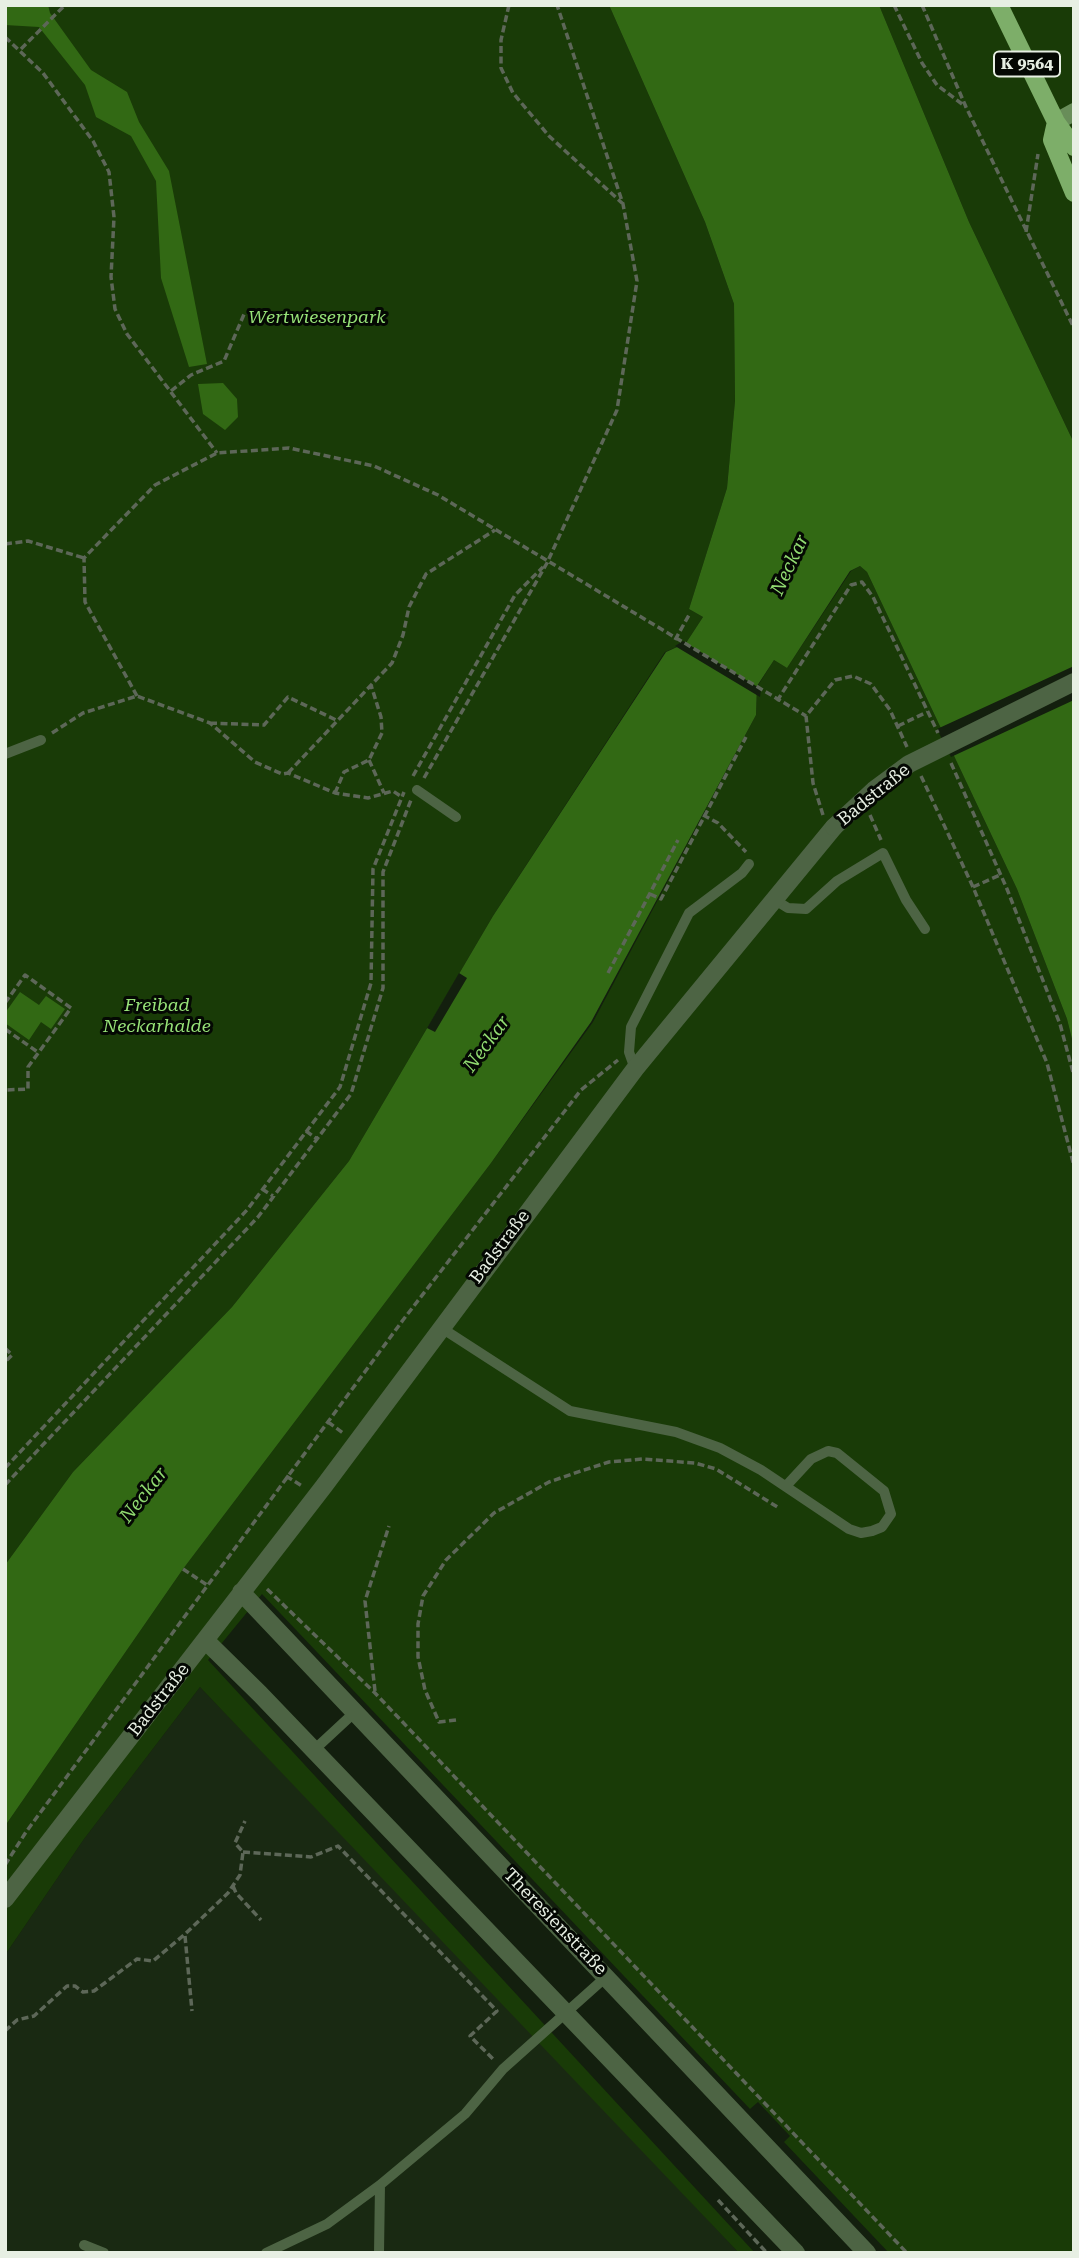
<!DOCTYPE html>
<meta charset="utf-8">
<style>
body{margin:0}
#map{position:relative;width:1079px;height:2258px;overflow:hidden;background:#131f0e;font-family:"Roboto Serif",serif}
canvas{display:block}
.frame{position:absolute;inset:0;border:7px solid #e7efe3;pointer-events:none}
</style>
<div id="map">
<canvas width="1079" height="2258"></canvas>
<div class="frame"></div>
</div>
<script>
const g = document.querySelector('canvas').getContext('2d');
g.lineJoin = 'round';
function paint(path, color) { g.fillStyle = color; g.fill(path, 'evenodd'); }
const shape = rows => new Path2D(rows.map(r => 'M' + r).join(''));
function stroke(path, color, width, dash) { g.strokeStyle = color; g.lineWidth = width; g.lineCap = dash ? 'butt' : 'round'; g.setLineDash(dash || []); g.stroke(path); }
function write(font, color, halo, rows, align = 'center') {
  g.font = font + ' "Roboto Serif",serif'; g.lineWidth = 6; g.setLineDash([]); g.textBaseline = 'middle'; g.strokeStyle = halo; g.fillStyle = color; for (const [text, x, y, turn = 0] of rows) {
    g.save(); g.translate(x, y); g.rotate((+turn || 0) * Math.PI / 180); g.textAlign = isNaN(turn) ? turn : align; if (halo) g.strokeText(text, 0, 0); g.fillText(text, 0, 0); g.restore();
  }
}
paint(shape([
 [200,1687,534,2034,739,2253,5,2253,5,1955,84,1839]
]), '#192912');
paint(shape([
 [5,5,609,5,705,222,734,304,735,401,727,488,689,609,703,617,686,643,665,652,493,916,349,1161,232,1307,73,1472,5,1565],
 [879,5,1074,5,1074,443,969,222],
 [860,566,867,572,1017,889,1067,1019,1074,1047,1074,2253,889,2253,784,2142,790,2136,758,2102,750,2109,262,1594,208,1660,755,2253,739,2253,200,1687,84,1839,5,1955,5,1826,183,1569,491,1163,593,1022,756,715,757,687,774,660,787,668,851,571]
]), '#193b07');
paint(shape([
 [5,5,48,5,50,13,91,70,127,92,139,122,169,171,207,364,189,367,161,278,156,181,131,136,96,117,85,85,39,27,5,25],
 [609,5,879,5,969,222,1074,443,1074,1047,1067,1019,1017,889,867,572,860,566,850,571,787,668,774,660,757,686,756,715,591,1022,491,1163,183,1569,5,1826,5,1565,73,1472,232,1307,349,1161,493,916,666,652,686,643,703,617,689,609,727,488,735,401,734,304,705,222],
 [223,383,237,399,238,417,225,430,203,414,198,384],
 [20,992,39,1005,46,996,65,1009,51,1029,41,1022,29,1040,5,1023,5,1013]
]), '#326914');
paint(shape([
 [683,641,761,689,760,697,675,646],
 [1074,666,1074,700,951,757,937,729],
 [459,973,467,978,435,1032,427,1028]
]), '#131f0e');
stroke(shape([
 [509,5,501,40,501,68,513,93,549,136,622,203],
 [894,5,922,63,937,85,966,107],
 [922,5,966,107,1074,328],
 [5,37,43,73,93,141,109,172,114,217,111,277,115,309,127,334,217,453],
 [21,49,65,5],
 [1026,232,1038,154],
 [171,391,191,375,224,361,245,312],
 [5,544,28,541,84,558],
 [675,640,689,615],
 [137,696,85,602,84,558,155,485,217,453,289,448,374,466,438,495,806,716],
 [777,701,851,585,862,582,873,597,938,733],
 [210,723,264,725,288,697,336,720],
 [898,726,927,712],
 [52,733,83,713,137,696,210,723,255,762,282,774,288,773,335,793,368,798,393,791,402,797],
 [369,760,384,793],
 [951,763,1007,889,1060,1024,1074,1076],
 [288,773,392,663,403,635,409,607,426,574,495,530],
 [413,776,515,595,543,567],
 [921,776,973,887,1047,1063,1074,1166],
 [424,778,547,563,617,410,637,281,623,204,557,5],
 [335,793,344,772,369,760,382,733,381,717,371,685],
 [703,815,718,823,746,852],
 [823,815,813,783,806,716,835,680,853,676,871,684,890,710,907,747],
 [870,815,881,840],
 [973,887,1000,875],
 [650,894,661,899,746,737],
 [608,973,678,840],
 [5,1003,25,975,71,1008,28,1067,28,1089,5,1090],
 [5,1029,39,1053],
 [306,1131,317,1139],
 [262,1189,273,1196],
 [5,1348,12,1355,5,1362],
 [328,1422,343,1433],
 [5,1468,247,1210,340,1087,371,983,373,869,404,792],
 [286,1476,302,1486],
 [5,1485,258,1217,351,1094,383,988,383,872,411,800],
 [183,1569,207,1585],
 [267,1589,375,1693,907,2253],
 [375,1691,365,1601,389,1526],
 [456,1720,439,1722,425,1690,418,1657,418,1624,423,1596,446,1560,494,1513,549,1482,581,1471,609,1462,642,1459,695,1463,716,1469,779,1508],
 [243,1852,311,1857,338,1846,497,2011,470,2036,494,2060],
 [5,1865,26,1832,403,1320,581,1090,618,1060],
 [233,1886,236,1893,261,1920],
 [185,1936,192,2011],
 [5,2031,17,2020,34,2016,67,1986,75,1986,83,1992,94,1991,137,1959,153,1961,184,1935,228,1893,240,1875,243,1852,235,1843,245,1821],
 [718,2200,767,2253]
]), '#5d6758', 3.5, [7, 3.5]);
stroke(shape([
 [5,754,41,740],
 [417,790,456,817],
 [775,900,788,908,806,909,837,881,883,853,906,900,925,929],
 [635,1069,629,1052,631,1027,689,913,742,873,749,864],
 [440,1327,570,1411,676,1432,720,1448,761,1470,849,1529,861,1533,872,1531,882,1527,891,1514,884,1491,837,1453,828,1451,811,1459,786,1486],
 [314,1750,355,1712],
 [84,2245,104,2253],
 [266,2253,327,2224,380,2185,465,2114,503,2069,607,1976],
 [379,2253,380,2185]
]), '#4d6444', 10);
stroke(shape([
 [241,1592,867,2253],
 [205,1640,260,1694,796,2253],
 [5,1899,324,1486,635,1069,834,827]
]), '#4d6444', 18);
stroke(shape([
 [1056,122,1074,112]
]), '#688d59', 18);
stroke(shape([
 [999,5,1056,122,1074,147],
 [1056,122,1052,140,1074,193]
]), '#7dae69', 18);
stroke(shape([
 [834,827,874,790,909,764,1074,682]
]), '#4d6444', 18);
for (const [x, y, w] of [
 [1027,64,66]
]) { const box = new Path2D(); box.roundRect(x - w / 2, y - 12.5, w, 25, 5); g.fillStyle = '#040803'; g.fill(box); stroke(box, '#e7efe3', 2); }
write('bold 16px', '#e7efe3', null, [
 ["K 9564",1027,64]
]);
write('italic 18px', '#97e278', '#040803', [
 ["Wertwiesenpark",317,318],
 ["Freibad",157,1006],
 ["Neckarhalde",157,1027]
]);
write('18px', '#e7efe3', '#040803', [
 ["Badstraße",874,795,-39],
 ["Badstraße",500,1247,-53],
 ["Badstraße",159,1700,-52],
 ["Theresienstraße",555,1922,46]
]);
write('italic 19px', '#91db71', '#040803', [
 ["Neckar",790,565,-65],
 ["Neckar",487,1044,-54],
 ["Neckar",144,1495,-52]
]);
</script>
